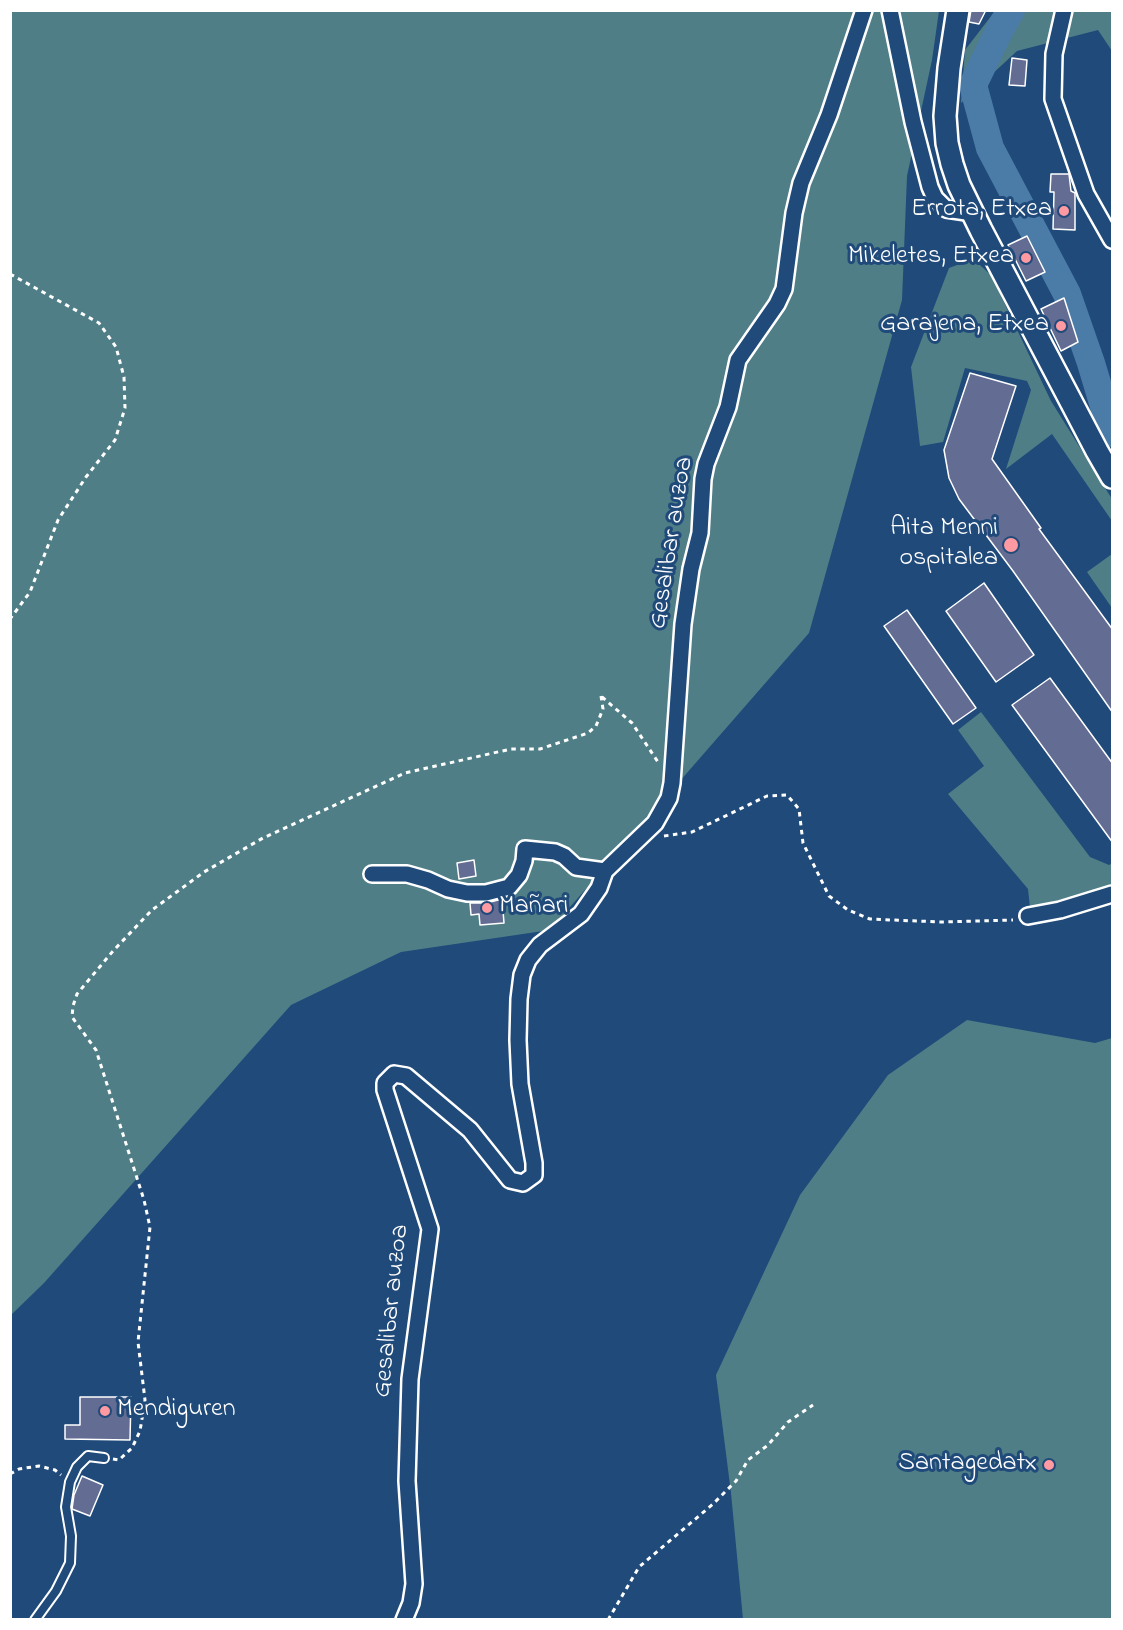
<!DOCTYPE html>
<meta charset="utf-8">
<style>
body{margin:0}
#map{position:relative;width:1123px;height:1630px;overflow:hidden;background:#1f4a7a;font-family:"Indie Flower",sans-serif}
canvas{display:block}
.frame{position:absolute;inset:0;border:12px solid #fff;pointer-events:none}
</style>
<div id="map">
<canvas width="1123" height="1630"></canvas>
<div class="frame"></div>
</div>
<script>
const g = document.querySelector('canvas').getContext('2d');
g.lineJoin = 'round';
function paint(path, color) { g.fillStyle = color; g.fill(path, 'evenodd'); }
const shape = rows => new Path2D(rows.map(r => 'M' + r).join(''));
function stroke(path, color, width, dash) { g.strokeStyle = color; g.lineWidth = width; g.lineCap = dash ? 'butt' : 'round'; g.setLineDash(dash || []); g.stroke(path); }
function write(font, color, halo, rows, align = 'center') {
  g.font = font + ' "Indie Flower",sans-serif'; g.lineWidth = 6; g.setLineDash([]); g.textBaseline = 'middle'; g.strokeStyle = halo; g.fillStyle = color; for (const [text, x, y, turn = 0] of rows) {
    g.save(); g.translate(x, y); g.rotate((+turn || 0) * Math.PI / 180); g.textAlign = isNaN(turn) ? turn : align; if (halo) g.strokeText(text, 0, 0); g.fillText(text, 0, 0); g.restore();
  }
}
paint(shape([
 [11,11,939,11,932,60,907,176,902,300,809,633,550,930,401,952,291,1005,44,1283,11,1315],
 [995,11,1112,11,1112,51,1098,30,1017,51,961,103,965,50],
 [973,259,991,275,1051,401,1112,499,1112,521,1052,434,1006,469,1031,390,1027,381,965,368,943,442,920,446,911,367,949,268],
 [1112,554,1112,608,1087,572],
 [981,712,1090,857,1109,865,1112,863,1112,886,1030,908,1028,889,948,794,984,766,958,730],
 [967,1020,1095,1043,1112,1038,1112,1619,743,1619,731,1493,716,1375,800,1195,888,1075]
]), '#4f7e87');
stroke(shape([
 [1011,10,999,31,973,85,990,148,1067,294,1091,363,1112,433]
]), '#4b7ca8', 28);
const building = shape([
 [971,10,986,10,979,24,969,22,971,10],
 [1012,58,1027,60,1025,86,1009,85,1012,58],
 [1051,174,1069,174,1071,191,1075,193,1075,230,1053,229,1054,192,1050,192,1051,174],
 [1027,236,1045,272,1026,281,1008,245,1027,236],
 [1064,298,1078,342,1061,351,1041,309,1064,298],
 [970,373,1016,386,992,459,1041,528,1039,529,1113,630,1113,713,1013,571,959,499,949,478,944,450,970,373],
 [984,583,1034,655,996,682,946,611,984,583],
 [907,610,976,708,953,724,884,626,907,610],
 [1050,678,1113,764,1113,843,1012,705,1050,678],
 [474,860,476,876,459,879,457,863,474,860],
 [502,899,504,923,480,925,479,914,471,915,470,903,486,903,502,899],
 [80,1397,131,1397,130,1440,65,1439,65,1425,80,1425,80,1397],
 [82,1476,103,1485,90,1516,72,1509,74,1495,82,1476]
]);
paint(building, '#636c92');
stroke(building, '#fff', 1.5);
const lane = shape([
 [35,1620,56,1591,70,1563,71,1536,66,1507,70,1482,77,1467,88,1456,104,1458]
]);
const street = shape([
 [890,10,913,122,930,187,935,198,946,209,973,213],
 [1064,10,1054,54,1053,99,1086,194,1112,240],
 [372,874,407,874,428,880,448,889,467,893,486,893,509,887,519,875,524,861,525,849,555,852,564,856,576,867,605,871],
 [1028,916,1060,910,1112,894],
 [404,1620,411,1603,414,1584,407,1481,410,1379,430,1229,385,1090,385,1083,394,1074,406,1076,470,1130,510,1180,523,1183,534,1175,534,1163,520,1084,518,1040,519,999,522,975,528,960,540,945,581,914,599,888,605,871,655,823,669,798,672,783,683,624,691,569,700,533,703,479,706,464,728,407,738,360,777,304,784,289,794,213,801,183,829,115,864,10]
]);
const secondary = shape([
 [958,10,949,68,945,116,947,143,952,164,959,185,981,230,1097,451,1112,477]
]);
stroke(lane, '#fff', 12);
stroke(street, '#fff', 20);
stroke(secondary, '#fff', 26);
stroke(shape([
 [10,274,99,323,116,347,124,377,125,408,115,440,86,477,58,520,30,592,10,619],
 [602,697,632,723,658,762],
 [664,836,692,832,767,796,787,795,799,809,803,843,829,896,848,910,870,919,892,920,942,922,1013,920],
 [113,1459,119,1460,132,1448,140,1431,145,1400,138,1342,150,1227,144,1200,96,1050,72,1017,73,1006,77,994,113,951,152,910,204,872,263,838,405,773,511,749,540,749,588,733,596,726,603,709,601,696],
 [10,1474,19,1469,39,1466,55,1470,61,1475],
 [608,1620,639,1567,713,1504,736,1481,748,1460,768,1445,788,1422,813,1405]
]), '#fff', 3, [4.5, 4.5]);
stroke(lane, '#1f4a7a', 8);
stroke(street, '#1f4a7a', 15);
stroke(secondary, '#1f4a7a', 21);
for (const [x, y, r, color] of [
 [1064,211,6,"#ff9aa2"],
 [1026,258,6,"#ff9aa2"],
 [1061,326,6,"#ff9aa2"],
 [1011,545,8,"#ff9aa2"],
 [487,908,6,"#ff9aa2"],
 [105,1411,6,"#ff9aa2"],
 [1049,1465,6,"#ff9aa2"]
]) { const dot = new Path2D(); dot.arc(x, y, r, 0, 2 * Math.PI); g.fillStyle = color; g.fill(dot); stroke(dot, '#1f4a7a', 2); }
write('26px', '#fff', '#1f4a7a', [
 ["Errota, Etxea",1052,211],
 ["Mikeletes, Etxea",1014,258],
 ["Garajena, Etxea",1049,326],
 ["Aita Menni",998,530],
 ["ospitalea",998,560],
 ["Mañari",499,908,"left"],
 ["Mendiguren",117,1411,"left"],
 ["Santagedatx",1037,1465]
], 'right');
write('26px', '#fff', '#1f4a7a', [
 ["Gesalibar auzoa",673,543,-81],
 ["Gesalibar auzoa",393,1311,-84]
]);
</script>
